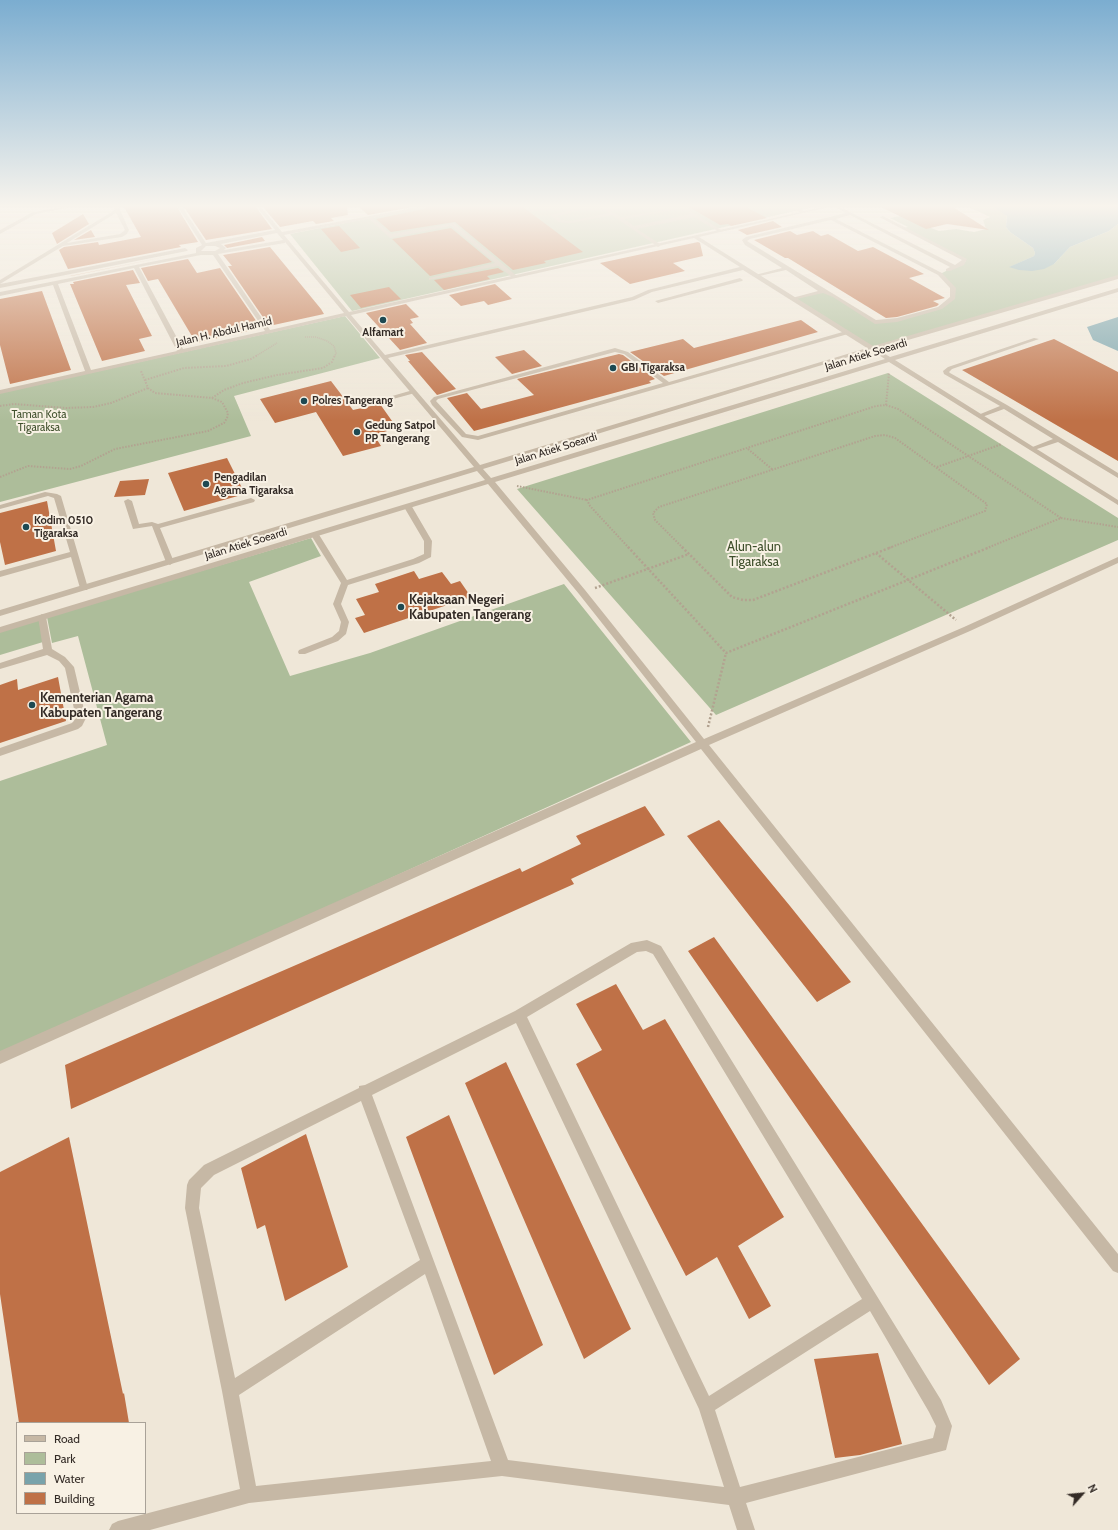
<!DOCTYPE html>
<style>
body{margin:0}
#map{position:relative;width:1118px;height:1530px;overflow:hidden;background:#efe7d8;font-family:Cabin,sans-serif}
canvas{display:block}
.legend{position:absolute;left:16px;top:1422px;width:130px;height:92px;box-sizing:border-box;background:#f8f1e4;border:1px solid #a9a298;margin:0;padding:5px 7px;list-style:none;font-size:12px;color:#332b26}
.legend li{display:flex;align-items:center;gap:8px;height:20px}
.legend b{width:20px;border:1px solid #a9a298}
.north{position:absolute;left:1062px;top:1474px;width:40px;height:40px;-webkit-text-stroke:3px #f8f1e4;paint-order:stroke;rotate:63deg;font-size:11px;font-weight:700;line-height:16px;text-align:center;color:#332b26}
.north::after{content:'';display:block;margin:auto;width:14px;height:18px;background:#332b26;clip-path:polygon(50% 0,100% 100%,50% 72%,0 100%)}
</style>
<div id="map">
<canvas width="1118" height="1530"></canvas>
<ul class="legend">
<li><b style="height:5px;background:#c6b8a5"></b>Road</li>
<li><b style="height:11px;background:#adbd9a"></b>Park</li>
<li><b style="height:11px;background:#79a3ab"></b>Water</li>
<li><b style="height:11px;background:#bf7147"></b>Building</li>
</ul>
<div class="north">N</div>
</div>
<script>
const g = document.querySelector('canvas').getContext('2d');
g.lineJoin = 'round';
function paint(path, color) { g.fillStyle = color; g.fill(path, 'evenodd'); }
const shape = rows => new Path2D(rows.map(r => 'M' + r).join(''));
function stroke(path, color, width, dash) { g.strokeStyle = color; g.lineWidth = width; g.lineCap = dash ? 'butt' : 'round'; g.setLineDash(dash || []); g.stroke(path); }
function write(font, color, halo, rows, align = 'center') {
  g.font = font + ' Cabin,sans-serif'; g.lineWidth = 4; g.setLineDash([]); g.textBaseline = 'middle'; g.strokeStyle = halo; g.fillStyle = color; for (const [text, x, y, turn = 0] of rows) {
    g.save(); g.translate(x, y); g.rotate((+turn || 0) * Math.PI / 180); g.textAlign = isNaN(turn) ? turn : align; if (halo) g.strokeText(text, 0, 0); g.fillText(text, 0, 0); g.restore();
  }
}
paint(shape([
 [425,207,813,207,352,311,290,234],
 [969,207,994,207,1003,212,1007,216,1006,227,1010,232,1033,248,1035,253,1034,256,1010,267,1054,264,1070,247,1109,231,1118,224,1118,277,873,348,794,299,823,291,835,296,875,322,897,320,940,308,952,298,953,288,940,274,966,261,903,228,908,227,890,218,900,216,939,231,956,229,974,232,986,229,983,220,990,217],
 [345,316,380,358,234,396,251,436,0,502,0,393],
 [888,373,1118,518,1118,540,716,715,517,489],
 [311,538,321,556,249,582,290,676,370,653,564,584,691,742,0,1055,0,781,107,745,78,636,52,643,47,617],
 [39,619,43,642,0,655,0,631]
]), '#adbd9a');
paint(shape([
 [994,207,1118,207,1118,224,1109,231,1070,247,1054,264,1044,269,1032,271,1019,270,1009,267,1034,256,1035,253,1033,248,1010,232,1006,227,1007,216],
 [1118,317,1118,351,1093,340,1087,327]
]), '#79a3ab');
paint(shape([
 [124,207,177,207,198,242,179,245,181,247,68,269,59,250,64,247,98,242,99,245,141,237],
 [184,207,256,207,272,229,206,240],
 [263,207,347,207,348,215,331,218,334,221,316,224,313,221,280,227],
 [359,207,413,207,368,215],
 [427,207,523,207,583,252,544,261,546,263,513,270,455,222,391,232,376,219,424,209],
 [689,207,746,207,767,218,731,226,728,224,720,225],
 [881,207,953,207,989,230,947,224,926,229],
 [83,214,89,224,57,244,52,233],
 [773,221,782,227,747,235,738,230],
 [339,226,360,248,341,252,321,229],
 [451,228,492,262,430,276,392,239],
 [91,230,95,237,74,240],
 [790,231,797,235,813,231,821,236,828,234,858,251,873,247,924,274,909,278,945,298,933,301,939,304,937,306,897,317,886,318,788,258,785,258,754,240],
 [262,237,265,241,227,248,224,245],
 [698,242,700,243,703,256,673,263,685,271,630,284,600,263],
 [270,247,321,309,324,314,269,326,228,266,232,266,223,255],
 [184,253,71,276,70,276],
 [188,259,197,273,220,268,261,328,196,343,158,279,148,281,141,268],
 [498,268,504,272,487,276,490,279,444,290,434,280],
 [133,270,140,283,126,285,152,336,139,339,145,351,102,361,70,284,74,284,73,282],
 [495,284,512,299,488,305,484,301,461,306,449,295],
 [389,287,401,299,361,308,350,295],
 [42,291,71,370,10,384,0,345,0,299],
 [406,304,419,317,410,319,413,323,410,324,427,343,400,350,366,313],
 [801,320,818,332,664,376,630,352,683,339,694,348],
 [1054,339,1118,372,1118,461,962,370],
 [524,350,542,366,512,374,495,357],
 [422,352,456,389,437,395,408,361,410,361,405,355],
 [619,354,623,355,655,379,649,381,651,383,474,431,447,398,467,393,481,409,534,395,517,379],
 [331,381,353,410,380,404,397,428,374,435,381,446,343,456,316,412,275,423,260,399],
 [227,458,245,494,184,511,168,473],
 [149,479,145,495,114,497,120,481],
 [47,501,56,551,5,565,0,542,0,513],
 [414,571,419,579,442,572,451,584,460,581,471,597,364,633,355,618,365,615,356,599,379,592,375,584],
 [58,677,66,721,0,743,0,685,17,679,18,690],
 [645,806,665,835,571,879,574,884,71,1109,65,1065,520,868,522,872,581,844,576,836],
 [719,820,790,906,851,982,817,1002,687,836],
 [714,937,1020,1359,989,1385,688,951],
 [616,984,643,1030,665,1019,784,1217,738,1246,771,1306,749,1319,717,1257,686,1276,576,1064,602,1050,576,1004],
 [506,1062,631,1329,584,1359,465,1083],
 [449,1115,543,1345,494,1375,406,1137],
 [306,1134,348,1267,285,1301,265,1225,257,1229,241,1168],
 [69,1137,123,1394,124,1393,129,1423,19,1423,0,1294,0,1172],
 [878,1353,902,1444,860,1455,835,1458,814,1359]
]), '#bf7147');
stroke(shape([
 [305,337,316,337,327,341,334,346,336,353,335,356],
 [256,356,277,343]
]), '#b2a290', 1.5, [1, 1]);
stroke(shape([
 [145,380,184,368,226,366,251,359,258,355],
 [212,398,224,390,243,383,277,375,323,368,332,362,335,355],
 [886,405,889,373],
 [0,406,14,404,66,408,93,407,111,403,148,388],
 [748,449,773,470],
 [937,467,1002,444],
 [0,477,28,466,70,469,81,466,115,449,208,431,224,423,227,418,228,413,222,402,212,398,155,393,148,388,141,371],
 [517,486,587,500],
 [1061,518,1118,527],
 [629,548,590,506,587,500,876,406,886,405,898,409,1061,518,987,548],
 [683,548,655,520,653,513,659,507,875,436,885,435,895,438,987,504,985,511,889,548]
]), '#b2a290', 2, [1.5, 1.5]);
stroke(shape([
 [628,547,726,653,990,547],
 [682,547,732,597,743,600,753,600,892,547],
 [876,553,956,620],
 [595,588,689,554],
 [708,727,726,653]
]), '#b2a290', 2.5, [2, 2]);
paint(shape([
 [546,207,553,207,531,212,529,211,546,207],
 [585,207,591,207,557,216,561,220,571,221,609,213,601,207,608,208,625,207,625,208,611,211,621,217,685,207,683,208,624,219,634,226,691,214,688,212,690,211,723,231,719,232,694,217,637,229,660,244,660,246,658,247,612,215,571,223,558,222,551,215,585,207],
 [791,207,796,207,805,212,801,213,791,207],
 [835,207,840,207,955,265,962,260,879,217,883,216,967,259,964,265,950,271,946,271,946,269,950,267,850,215,836,219,942,273,956,288,955,299,942,309,897,322,875,324,833,297,823,293,792,300,792,298,818,291,786,270,755,277,755,275,782,268,745,245,742,240,746,237,846,213,835,207],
 [831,220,938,275,950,288,950,297,938,307,897,318,876,320,747,241,750,239,831,220],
 [370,216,391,234,454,223,518,277,513,278,498,266,429,280,429,278,495,263,451,226,390,238,368,218,370,216],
 [740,278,743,280,742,281,658,303,655,301,740,278],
 [846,331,848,332,848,334,478,440,462,437,432,405,430,401,434,397,615,348,628,352,669,382,846,331],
 [615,352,624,354,663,383,478,436,466,434,436,401,438,399,615,352],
 [1034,338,1039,339,952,369,949,372,950,373,1007,405,1118,473,1118,478,1058,442,1034,450,1030,450,1030,448,1053,439,1004,409,982,417,978,417,978,415,1000,406,944,374,943,371,948,367,1034,338],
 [413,390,415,391,415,393,371,405,368,403,413,390],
 [45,492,57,494,61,496,88,588,87,590,81,590,80,588,71,557,0,577,0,571,70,552,54,498,48,496,0,509,0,505,45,492],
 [251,498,255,500,254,502,160,528,174,562,170,565,166,562,152,526,133,529,124,501,128,499,132,501,139,524,152,522,158,524,251,498],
 [405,505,411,505,432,541,431,557,419,563,348,585,341,604,349,622,346,634,338,641,305,654,299,654,298,652,299,650,332,637,339,631,341,622,333,604,341,583,311,535,312,533,318,533,347,580,413,559,424,554,424,541,404,507,405,505],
 [42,614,46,617,52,649,65,657,74,667,86,718,82,726,78,729,0,756,0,748,72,723,76,718,65,668,59,661,47,655,0,669,0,663,43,649,38,617,42,614]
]), '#c6b8a5');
paint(shape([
 [63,207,71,207,36,214,0,234,0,230,33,212,63,207],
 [114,207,118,207,120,210,129,230,127,234,122,237,63,246,0,284,0,280,115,210,114,207],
 [116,213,125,230,120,234,67,243,116,213],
 [178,207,182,207,206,243,275,230,257,207,261,207,282,232,419,207,426,207,424,208,284,235,349,312,823,207,829,207,699,237,873,346,1118,275,1118,279,877,349,890,357,1118,288,1118,292,895,360,1118,500,1118,505,889,362,495,482,585,590,704,739,964,627,1118,557,1118,563,970,631,709,745,1118,1254,1118,1273,1113,1271,701,749,0,1064,0,1051,696,742,579,594,488,484,0,633,0,627,485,480,477,471,0,616,0,610,474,467,346,316,0,394,0,390,85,371,53,285,0,296,0,292,196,253,196,248,202,245,178,207],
 [277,233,283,240,224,250,226,248,221,244,277,233],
 [694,238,740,267,648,290,632,297,385,355,351,315,694,238],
 [285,243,285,242,344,313,270,330,218,254,285,243],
 [206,246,215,246,220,248,215,251,201,251,206,246],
 [201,255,213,255,265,331,183,349,139,267,201,255],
 [134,268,177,351,91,370,58,284,134,268],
 [743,270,867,348,480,465,388,358,634,300,652,292,743,270],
 [871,350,885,359,491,478,483,469,871,350],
 [185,248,188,250,187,251,0,288,0,284,185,248],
 [647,940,661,946,941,1400,952,1426,946,1450,746,1503,755,1530,737,1530,729,1505,502,1476,249,1503,150,1530,109,1530,112,1524,118,1521,240,1489,222,1391,185,1208,187,1185,189,1180,204,1165,359,1088,359,1086,365,1085,515,1011,631,943,647,940],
 [646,951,653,954,862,1299,709,1396,527,1017,637,952,646,951],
 [516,1023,699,1409,724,1487,508,1460,372,1095,516,1023],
 [361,1101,420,1260,235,1378,199,1208,201,1188,214,1175,361,1101],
 [425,1274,491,1461,256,1486,239,1395,425,1274],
 [870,1311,929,1412,936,1426,933,1438,740,1487,715,1410,870,1311]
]), '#c6b8a5');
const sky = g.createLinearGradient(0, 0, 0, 421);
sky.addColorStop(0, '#7badd0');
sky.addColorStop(0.49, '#f8f4ed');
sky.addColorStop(1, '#f8f4ed00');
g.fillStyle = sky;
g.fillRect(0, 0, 1118, 421);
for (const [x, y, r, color] of [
 [383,320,4,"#1e4952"],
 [613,368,4,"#1e4952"],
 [304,401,4,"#1e4952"],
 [357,432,4,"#1e4952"],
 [206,484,4,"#1e4952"],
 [26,527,4,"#1e4952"],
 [401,607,4,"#1e4952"],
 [32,705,4,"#1e4952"]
]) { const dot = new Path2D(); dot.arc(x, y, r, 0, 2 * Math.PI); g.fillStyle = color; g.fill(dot); stroke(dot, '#f8f1e4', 1.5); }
write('11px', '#332b26', '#f8f1e4', [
 ["Jalan H. Abdul Hamid",224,332,-13],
 ["Jalan Atiek Soeardi",866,355,-17],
 ["Jalan Atiek Soeardi",556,449,-17],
 ["Jalan Atiek Soeardi",246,544,-17]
]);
write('bold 11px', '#332b26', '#f8f1e4', [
 ["Alfamart",383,333,"center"],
 ["GBI Tigaraksa",621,368],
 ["Polres Tangerang",312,401],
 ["Gedung Satpol",365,426],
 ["PP Tangerang",365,439],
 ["Pengadilan",214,478],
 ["Agama Tigaraksa",214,491],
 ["Kodim 0510",34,521],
 ["Tigaraksa",34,534]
], 'left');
write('11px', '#3e4f2b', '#f8f1e4', [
 ["Taman Kota",39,415],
 ["Tigaraksa",39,428]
]);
write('13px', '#3e4f2b', '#f8f1e4', [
 ["Alun-alun",754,547],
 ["Tigaraksa",754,562]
]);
write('bold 13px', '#332b26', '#f8f1e4', [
 ["Kejaksaan Negeri",409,600],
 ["Kabupaten Tangerang",409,615],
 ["Kementerian Agama",40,698],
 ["Kabupaten Tangerang",40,713]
], 'left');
</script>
